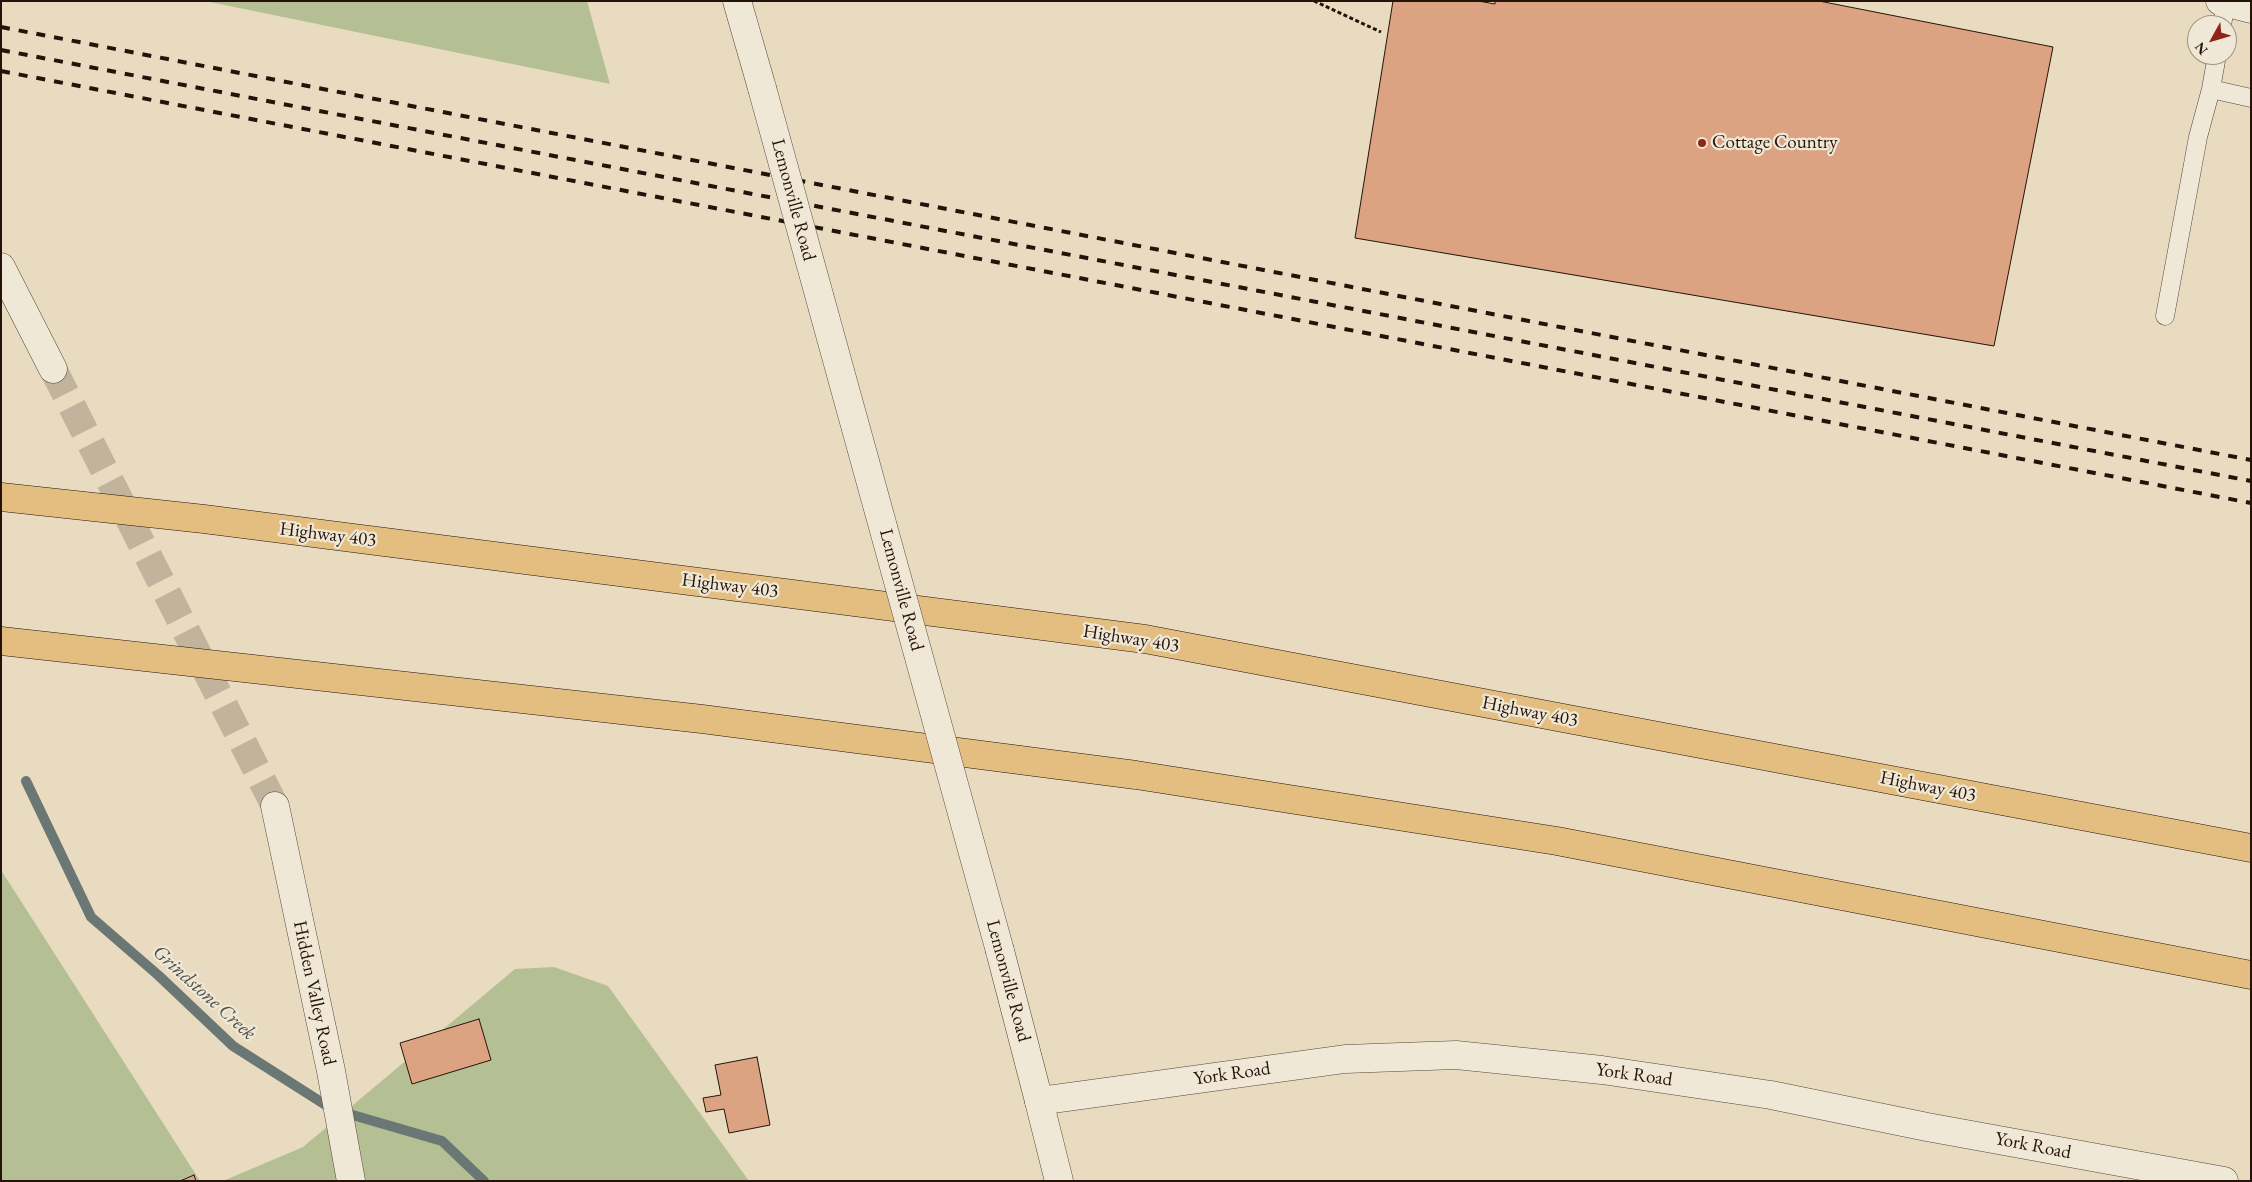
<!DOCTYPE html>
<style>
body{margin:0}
#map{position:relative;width:2252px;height:1182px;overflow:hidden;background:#e8dbc0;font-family:"EB Garamond",serif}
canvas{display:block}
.frame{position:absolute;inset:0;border:2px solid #25130a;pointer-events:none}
.north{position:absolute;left:2187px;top:15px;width:50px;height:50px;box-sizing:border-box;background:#f0e8d6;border:1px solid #9f9384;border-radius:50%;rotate:231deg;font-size:14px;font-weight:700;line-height:20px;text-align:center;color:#25130a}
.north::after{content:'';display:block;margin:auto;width:18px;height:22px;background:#8f2418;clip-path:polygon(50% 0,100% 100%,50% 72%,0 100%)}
</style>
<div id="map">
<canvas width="2252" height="1182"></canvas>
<div class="frame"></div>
<div class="north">N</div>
</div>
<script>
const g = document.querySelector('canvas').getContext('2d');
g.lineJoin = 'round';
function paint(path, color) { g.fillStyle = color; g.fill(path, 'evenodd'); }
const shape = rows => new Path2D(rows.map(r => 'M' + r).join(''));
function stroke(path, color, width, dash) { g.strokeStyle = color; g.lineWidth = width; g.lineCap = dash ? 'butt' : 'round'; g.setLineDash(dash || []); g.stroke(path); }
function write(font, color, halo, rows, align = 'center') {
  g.font = font + ' "EB Garamond",serif'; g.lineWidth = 4.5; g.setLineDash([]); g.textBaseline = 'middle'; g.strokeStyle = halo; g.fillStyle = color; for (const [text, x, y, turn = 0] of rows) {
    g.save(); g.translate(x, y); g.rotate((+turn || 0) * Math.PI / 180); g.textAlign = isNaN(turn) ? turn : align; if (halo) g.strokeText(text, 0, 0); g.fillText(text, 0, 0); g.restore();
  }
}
paint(shape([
 [205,1,587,1,610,84],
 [1,870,200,1181,1,1181],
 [554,967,608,986,749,1181,223,1181,303,1147,515,969]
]), '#b4c093');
stroke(shape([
 [26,781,91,917,158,975,233,1046,332,1109,442,1141,484,1181]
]), '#6b7774', 10);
const building = shape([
 [1393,1,1478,1,1495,4,1495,1,1819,1,2053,47,1994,346,1355,238,1393,1],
 [479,1019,491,1060,412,1084,400,1043,479,1019],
 [757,1057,770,1125,729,1133,724,1109,706,1112,703,1098,721,1095,715,1065,757,1057],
 [194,1175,196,1181,180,1181,194,1175]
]);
paint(building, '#dba382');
stroke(building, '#25130a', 1);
stroke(shape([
 [53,369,275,806]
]), '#c1b39c', 28, [28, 14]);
const service = shape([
 [2222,25,2226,3],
 [2211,89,2251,98],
 [2165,316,2198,137,2211,89,2217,55]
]);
const minor = shape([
 [2220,1,2251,9],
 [1,267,53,369],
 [275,806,331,1071,351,1181],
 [1039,1101,1059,1181]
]);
const tertiary = shape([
 [737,1,762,88],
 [1000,951,1039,1101,1345,1059,1456,1055,1602,1070,1771,1095,1927,1127,2224,1181]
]);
const motorway = shape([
 [1,497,204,519,1145,639,2251,848],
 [1,641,702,719,1136,775,1557,841,2251,975]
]);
stroke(service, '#564538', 19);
stroke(minor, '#564538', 29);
stroke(tertiary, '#564538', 29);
stroke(motorway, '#25130a', 29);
stroke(shape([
 [1314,1,1381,32]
]), '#25130a', 3, [4, 2.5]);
stroke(service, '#f0e8d6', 18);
stroke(minor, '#f0e8d6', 28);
stroke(tertiary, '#f0e8d6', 28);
stroke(motorway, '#e4be80', 28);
stroke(shape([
 [1,27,2251,460],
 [1,50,2251,481],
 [1,71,2251,503]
]), '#25130a', 4, [9, 9]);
const tertiaryBridge = shape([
 [762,88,1000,951]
]);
stroke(tertiaryBridge, '#564538', 29, []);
stroke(tertiaryBridge, '#f0e8d6', 28);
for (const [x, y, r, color] of [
 [1702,143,5,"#8f2418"]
]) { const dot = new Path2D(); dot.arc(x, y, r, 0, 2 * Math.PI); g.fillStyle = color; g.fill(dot); stroke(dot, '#f0e8d6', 2); }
write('19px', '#25130a', '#f0e8d6', [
 ["Cottage Country",1712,143]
], 'left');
write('19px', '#25130a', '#f0e8d6', [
 ["Lemonville Road",793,200,75],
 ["Highway 403",328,535,7],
 ["Highway 403",730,586,7],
 ["Lemonville Road",901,590,75],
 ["Highway 403",1131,639,9],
 ["Highway 403",1530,712,11],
 ["Highway 403",1928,787,11],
 ["Lemonville Road",1008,981,75],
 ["Hidden Valley Road",314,993,78],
 ["York Road",1232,1074,-8],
 ["York Road",1634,1075,8],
 ["York Road",2033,1146,11]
]);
write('italic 20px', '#4e4d48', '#f0e8d6', [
 ["Grindstone Creek",204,993,42]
]);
</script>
